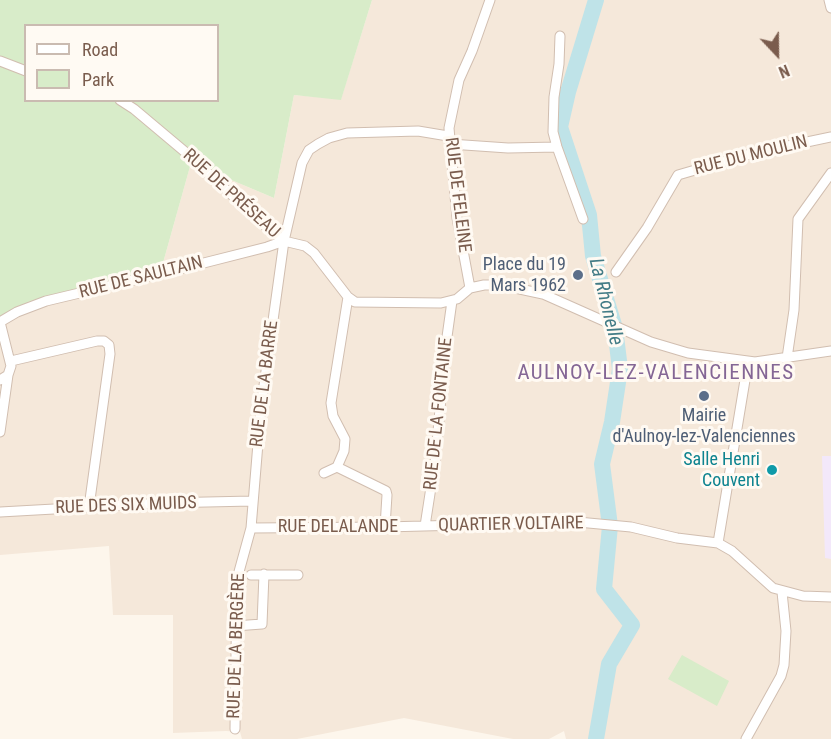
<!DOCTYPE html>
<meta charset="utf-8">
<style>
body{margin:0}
#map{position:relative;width:831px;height:739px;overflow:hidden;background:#fdf6ec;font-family:"Roboto Condensed",sans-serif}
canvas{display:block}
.legend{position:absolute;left:24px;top:24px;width:195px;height:78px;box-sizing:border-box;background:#fffaf3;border:2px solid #cabbb1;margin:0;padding:8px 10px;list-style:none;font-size:18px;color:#7a5c4d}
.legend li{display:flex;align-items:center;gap:12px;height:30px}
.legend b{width:30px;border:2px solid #cabbb1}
.north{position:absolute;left:747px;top:24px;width:60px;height:60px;-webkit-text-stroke:4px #fffaf3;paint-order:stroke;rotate:158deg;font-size:16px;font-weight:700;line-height:24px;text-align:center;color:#7a5c4d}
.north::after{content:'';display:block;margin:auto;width:21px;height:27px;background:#7a5c4d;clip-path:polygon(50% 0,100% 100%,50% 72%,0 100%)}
</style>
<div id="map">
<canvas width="831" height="739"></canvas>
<ul class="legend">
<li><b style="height:8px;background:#fff"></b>Road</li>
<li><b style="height:16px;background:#d8ecc9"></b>Park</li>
</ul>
<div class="north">N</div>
</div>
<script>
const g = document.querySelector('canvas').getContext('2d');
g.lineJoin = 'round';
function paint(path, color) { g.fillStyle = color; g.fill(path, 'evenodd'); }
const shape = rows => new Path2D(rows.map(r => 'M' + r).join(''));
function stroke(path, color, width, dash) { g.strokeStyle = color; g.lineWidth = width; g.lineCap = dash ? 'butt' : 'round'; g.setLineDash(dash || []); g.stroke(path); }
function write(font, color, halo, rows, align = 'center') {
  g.font = font + ' "Roboto Condensed",sans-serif'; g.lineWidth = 6; g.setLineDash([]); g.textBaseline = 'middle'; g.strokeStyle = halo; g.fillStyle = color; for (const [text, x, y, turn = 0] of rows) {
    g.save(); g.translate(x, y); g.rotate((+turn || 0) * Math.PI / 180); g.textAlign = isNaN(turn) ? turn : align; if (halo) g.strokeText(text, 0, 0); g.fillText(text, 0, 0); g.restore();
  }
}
paint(shape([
 [372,0,831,0,831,739,566,739,564,731,549,739,513,739,404,718,297,739,242,739,240,732,226,731,173,733,173,615,113,615,109,546,0,555,0,324,28,302,161,270,191,163,274,198,294,95,341,99]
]), '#f5e8da');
paint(shape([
 [822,456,831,456,831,559,825,558]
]), '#f3e8fa');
paint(shape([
 [0,0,372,0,341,100,294,95,274,198,191,163,161,270,28,302,0,324],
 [26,26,218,26,218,100,26,100],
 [682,655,729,681,717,706,668,679]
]), '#d8ecc9');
stroke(shape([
 [596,739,609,664,632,625,604,589,610,526,602,464,612,422,620,369,615,328,593,256,589,215,560,127,568,92,596,0]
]), '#bfe3e8', 16);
const street = shape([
 [829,0,831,8],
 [560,36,559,64,554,97,553,132,557,147,583,219],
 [0,61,26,71],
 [120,100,134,109,184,151,271,231,284,241,305,246,314,253,348,297,355,302,441,303,457,299,470,288,484,285,501,285,543,294,651,342,688,353,755,362,831,351],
 [450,144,508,148,557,147],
 [616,272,647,228,678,175,750,154,831,137],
 [470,288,457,218,449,128,459,80,472,51,490,0],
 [348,297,331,403,333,416,345,439,344,451,337,467,386,491,387,495,385,527],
 [0,322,17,312,46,301,180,269,267,247,284,241],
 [787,358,794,310,798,219,831,173],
 [11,361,97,341,104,341,109,345,110,354,89,507],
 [0,380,8,375,11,366,0,322],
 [0,432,8,375],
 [324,473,337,467],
 [0,512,162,503,252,501],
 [425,526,436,455,445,351,452,301],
 [251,528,385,527,578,522,631,527,677,538,718,543,732,551,773,588,803,596,831,597],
 [718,543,748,362],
 [251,575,298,575],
 [235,626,262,624,264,574],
 [235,729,237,579,251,528,261,407,284,241,302,163,309,150,318,144,329,138,347,133,418,131,448,136],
 [746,739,781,676,784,665,786,631,782,592]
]);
stroke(street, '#d1beb0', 11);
stroke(street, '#fff', 9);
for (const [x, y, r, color] of [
 [578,275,6,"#5c6f8a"],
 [704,396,6,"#5c6f8a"],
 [772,470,6,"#0f9aa8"]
]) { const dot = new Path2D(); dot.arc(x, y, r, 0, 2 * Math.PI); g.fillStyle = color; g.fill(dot); stroke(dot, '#fffaf3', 2); }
write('18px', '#7a5c4d', '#fffaf3', [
 ["RUE DU MOULIN",751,156,-14],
 ["RUE DE PRÉSEAU",231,194,42],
 ["RUE DE FELEINE",457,195,83],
 ["RUE DE SAULTAIN",141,278,-14],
 ["RUE DE LA BARRE",265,384,-83],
 ["RUE DE LA FONTAINE",439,414,-84],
 ["RUE DES SIX MUIDS",126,506,-2],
 ["QUARTIER VOLTAIRE",511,525,-1],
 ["RUE DELALANDE",338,527],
 ["RUE DE LA BERGÈRE",237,646,-88]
]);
write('18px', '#4e5e75', '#fffaf3', [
 ["Place du 19",566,265],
 ["Mars 1962",566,286],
 ["Mairie",704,416,"center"],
 ["d'Aulnoy-lez-Valenciennes",704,437,"center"]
], 'right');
write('18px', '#0d838f', '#fffaf3', [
 ["Salle Henri",760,460],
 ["Couvent",760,481]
], 'right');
write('italic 20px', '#437c86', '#fffaf3', [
 ["La Rhonelle",605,302,76]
]);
g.letterSpacing = '1.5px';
write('21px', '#846695', '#fffaf3', [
 ["AULNOY-LEZ-VALENCIENNES",656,374]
]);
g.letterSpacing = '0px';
</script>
